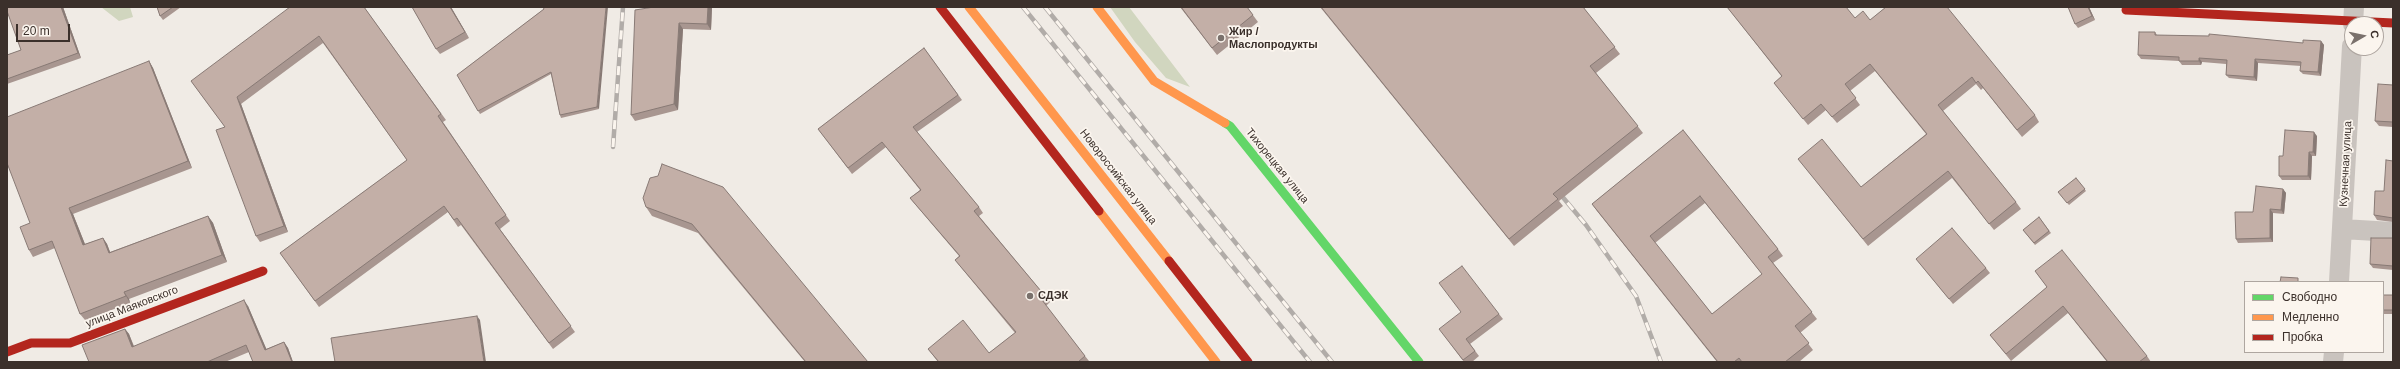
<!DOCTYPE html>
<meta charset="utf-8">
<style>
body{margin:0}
#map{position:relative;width:2400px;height:369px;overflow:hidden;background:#f0ebe5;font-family:Helvetica,sans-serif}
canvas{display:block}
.frame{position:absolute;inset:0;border:8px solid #3b302b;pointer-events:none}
.legend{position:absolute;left:2244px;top:281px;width:140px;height:72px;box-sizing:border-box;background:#fbf5ee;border:1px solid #aea6a0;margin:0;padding:5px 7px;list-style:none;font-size:12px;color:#3b302b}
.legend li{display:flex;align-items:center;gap:8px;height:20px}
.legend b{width:20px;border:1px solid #aea6a0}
.north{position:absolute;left:2344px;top:16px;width:40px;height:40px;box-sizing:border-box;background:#fbf5ee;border:1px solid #aea6a0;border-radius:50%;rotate:81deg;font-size:11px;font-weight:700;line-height:16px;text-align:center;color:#3b302b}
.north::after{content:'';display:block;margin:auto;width:14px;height:18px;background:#7a716c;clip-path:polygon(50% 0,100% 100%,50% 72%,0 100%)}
.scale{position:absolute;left:16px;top:24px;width:54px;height:18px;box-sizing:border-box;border:2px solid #3b302b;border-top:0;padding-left:5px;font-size:12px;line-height:14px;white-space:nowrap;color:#3b302b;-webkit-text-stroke:3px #fbf5ee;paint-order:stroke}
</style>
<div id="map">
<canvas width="2400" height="369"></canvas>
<div class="frame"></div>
<ul class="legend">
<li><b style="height:5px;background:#63d668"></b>Свободно</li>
<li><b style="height:5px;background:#ff974d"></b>Медленно</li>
<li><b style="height:5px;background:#b3261e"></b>Пробка</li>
</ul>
<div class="north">С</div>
<div class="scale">20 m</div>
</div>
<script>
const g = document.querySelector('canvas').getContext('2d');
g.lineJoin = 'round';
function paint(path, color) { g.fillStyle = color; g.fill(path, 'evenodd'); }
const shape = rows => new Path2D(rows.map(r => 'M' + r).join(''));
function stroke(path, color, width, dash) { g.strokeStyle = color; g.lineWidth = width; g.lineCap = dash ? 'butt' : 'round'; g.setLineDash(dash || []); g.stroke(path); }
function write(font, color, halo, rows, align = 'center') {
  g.font = font + ' Helvetica,sans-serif'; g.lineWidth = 3.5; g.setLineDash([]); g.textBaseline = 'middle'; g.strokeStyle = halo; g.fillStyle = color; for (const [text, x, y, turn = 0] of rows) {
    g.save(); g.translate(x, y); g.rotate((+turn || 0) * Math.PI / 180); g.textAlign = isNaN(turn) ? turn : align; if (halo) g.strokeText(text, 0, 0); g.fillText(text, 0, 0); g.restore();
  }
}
paint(shape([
 [101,7,130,7,133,17,119,21],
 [1110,7,1129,7,1190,87,1166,78,1135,42]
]), '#d1d6bf');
stroke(shape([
 [2353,24,2354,7],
 [2342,229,2393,232],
 [2339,282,2352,46],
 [2333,362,2334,352]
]), '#c9c3be', 20);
stroke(shape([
 [1225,123,1230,126,1419,362]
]), '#63d668', 9);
stroke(shape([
 [969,7,1169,261],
 [1097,7,1154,81,1225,123],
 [1099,211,1216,362]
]), '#ff974d', 9);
stroke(shape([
 [940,7,1099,211],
 [2127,7,2126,10,2393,23],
 [1169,261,1248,362],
 [7,352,31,343,70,343,263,271]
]), '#b3261e', 9);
const rail = shape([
 [1023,7,1310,362],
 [1045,7,1332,362],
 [613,147,623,7],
 [1556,189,1586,225,1636,296,1661,362]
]);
stroke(rail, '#b1aca8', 4.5);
stroke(rail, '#fbf5ee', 3, [9]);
paint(shape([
 [7,7,63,7,81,58,7,84,7,55,21,50],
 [157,7,181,7,163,20,160,16],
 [364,7,446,120,443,122,510,221,500,229,575,332,553,349,461,225,458,227,448,212,319,307,280,253,407,160,323,43,241,104,288,232,260,242,256,236,225,127,191,81],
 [412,7,451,7,469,38,440,54,436,49],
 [654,7,712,7,711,30,683,29,678,110,635,121,631,115],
 [1180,7,1247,7,1258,22,1217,55],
 [1320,7,1583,7,1620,54,1596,73,1643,133,1559,201,1563,206,1514,246],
 [1727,7,1855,18,1870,20,1886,7,2035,115,2039,122,2022,137,1983,88,1981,90,1976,84,1943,111,2016,202,2021,209,1994,230,1952,178,1868,246,1803,165,1798,159,1861,187,1926,134,1875,71,1850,91,1860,105,1837,123,1826,110,1808,125,1774,83,1782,77],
 [2068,7,2089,7,2095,20,2078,28,2075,24],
 [544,9,599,109,561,118,560,115,551,74,480,114,457,75],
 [2155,32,2157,35,2303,43,2321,41,2324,45,2321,76,2303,74,2300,71,2301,66,2258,63,2257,81,2229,78,2226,75,2226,64,2202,62,2201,65,2182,65,2179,61,2141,59,2138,55],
 [924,48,962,100,917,132,979,207,983,213,979,216,1046,297,1050,302,1046,306,1085,356,1089,361,1088,362,938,362,928,349,989,353,1015,333,959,265,955,260,959,256,914,203,910,198,920,190,886,147,852,174,818,129],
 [149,61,153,68,192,168,73,214,85,244,103,238,107,244,110,252,208,216,213,223,227,262,129,299,130,303,85,320,80,314,55,248,33,257,29,250,30,223],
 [2393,85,2393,127,2379,126,2375,121],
 [1683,130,1778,249,1783,256,1773,263,1817,319,1800,333,1813,350,1799,362,1717,362,1597,211,1592,204],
 [1705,203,1762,274,1712,314,1655,243],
 [2317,136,2316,156,2312,156,2311,180,2282,180,2279,176,2283,156],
 [2393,161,2393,222,2377,220,2374,215,2384,191],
 [650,178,868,362,805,362,698,233,652,216,646,207],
 [2076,178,2086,191,2069,205,2058,192],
 [2283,189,2286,193,2284,214,2273,213,2273,242,2238,243,2236,239,2253,212],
 [2039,217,2051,233,2035,245,2023,230],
 [2393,238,2393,270,2373,268,2370,264],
 [1916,259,1986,268,1990,273,1953,304,1920,264],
 [2035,271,2147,356,2151,362,2107,362,2068,313,2011,361,1990,335,2047,287],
 [2383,295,2393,295,2393,314,2383,314],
 [248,306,266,349,284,342,288,348,293,362,253,362,249,352,225,362,89,362,125,329,129,334,134,346],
 [1499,314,1503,319,1470,344,1479,356,1472,362,1464,362,1443,334]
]), '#a89690');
paint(shape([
 [61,7,63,7,81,58,78,53],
 [450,7,451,7,469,38,465,32],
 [606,7,608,7,599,109,597,107],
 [708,7,712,7,711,30,707,24],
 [2088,7,2089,7,2095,20,2092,16],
 [679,23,683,29,678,110,674,104],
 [2321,41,2324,45,2321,76,2318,72],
 [2199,58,2202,62,2201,65,2199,61],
 [2255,59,2258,63,2257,81,2254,77],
 [149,61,153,68,192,168,188,161],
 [237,97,241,104,288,232,284,226],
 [2314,132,2317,136,2316,156,2313,152],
 [2309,152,2312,156,2311,180,2308,176],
 [2283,189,2286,193,2284,214,2281,210],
 [69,208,73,214,88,252,83,245],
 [2270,209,2273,213,2273,242,2270,238],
 [208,216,213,223,227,262,222,255],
 [103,238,107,244,113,260,109,253],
 [124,292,129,299,130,303,126,296],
 [244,300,248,306,269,355,265,350],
 [477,316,480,320,486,362,484,362],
 [125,329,129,334,136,353,132,347],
 [284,342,288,348,293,362,292,362]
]), '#887a75');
const building = shape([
 [7,7,61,7,78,53,7,79,7,55,21,50,7,11,7,7],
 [157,7,173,7,160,16,157,7],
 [290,7,364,7,441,114,438,116,506,215,495,223,571,326,549,343,457,218,454,220,444,206,315,301,280,253,407,160,319,36,237,97,284,226,256,236,216,130,225,127,191,81,290,7],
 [412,7,450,7,465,32,436,49,412,7],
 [543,7,606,7,597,107,560,115,551,72,478,111,457,75,544,9,543,7],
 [654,7,708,7,707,24,679,23,674,104,631,115,635,10,654,7],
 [1181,7,1247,7,1253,15,1212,48,1181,7],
 [1321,7,1583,7,1615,47,1590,66,1638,126,1553,194,1558,199,1509,239,1321,7],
 [1727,7,1846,7,1855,18,1863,11,1870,20,1886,7,1947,7,2035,115,2017,130,1978,81,1976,83,1972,77,1938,105,2016,202,1989,224,1948,171,1863,239,1798,159,1822,139,1861,187,1927,134,1870,64,1845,84,1856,98,1832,117,1821,104,1803,119,1774,83,1782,76,1727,7],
 [2068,7,2088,7,2092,16,2075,24,2068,7],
 [2139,32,2155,32,2155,35,2209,36,2209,34,2303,43,2303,40,2321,41,2318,72,2300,71,2301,62,2255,59,2254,77,2226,75,2227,60,2199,58,2199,61,2179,61,2179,57,2138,55,2139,32],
 [924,48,958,95,913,127,979,207,974,211,1046,297,1042,300,1085,356,1078,362,939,362,928,349,963,320,989,353,1016,332,955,260,960,256,910,198,921,190,882,142,848,168,818,129,924,48],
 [149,61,188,161,69,208,83,245,103,238,109,253,208,216,222,255,124,292,126,296,80,314,52,241,29,250,20,227,30,223,7,163,7,117,149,61],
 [2378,84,2393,85,2393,122,2375,121,2378,84],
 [1683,130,1778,249,1768,257,1812,312,1795,326,1809,343,1785,362,1742,362,1739,358,1734,362,1718,362,1592,204,1683,130],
 [1700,196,1762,274,1712,314,1650,236,1700,196],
 [2285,130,2314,132,2313,152,2309,152,2308,176,2279,176,2279,156,2283,156,2285,130],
 [2386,160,2393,161,2393,218,2374,215,2375,191,2384,191,2386,160],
 [662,164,723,187,868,362,806,362,692,224,646,207,643,198,650,178,658,176,662,164],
 [2076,178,2085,189,2067,203,2058,192,2076,178],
 [2256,186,2283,189,2281,210,2270,209,2270,238,2236,239,2235,212,2253,212,2256,186],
 [2039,217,2049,231,2034,243,2023,230,2039,217],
 [1952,228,1986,268,1949,299,1916,259,1952,228],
 [2371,238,2393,238,2393,266,2370,264,2371,238],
 [2062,250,2147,356,2139,362,2108,362,2063,306,2006,354,1990,335,2047,287,2035,271,2062,250],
 [1462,266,1499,314,1466,339,1475,351,1463,360,1439,329,1461,312,1439,283,1462,266],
 [2281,277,2298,278,2298,282,2280,282,2281,277],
 [2383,295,2393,295,2393,310,2383,310,2383,295],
 [244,300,265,350,284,342,292,362,253,362,246,345,207,362,89,362,82,345,125,329,132,347,244,300],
 [477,316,484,362,335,362,331,338,477,316]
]);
paint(building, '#c3afa7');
stroke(building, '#887a75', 1);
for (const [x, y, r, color] of [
 [1221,38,4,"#7a716c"],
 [1030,296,4,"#7a716c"]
]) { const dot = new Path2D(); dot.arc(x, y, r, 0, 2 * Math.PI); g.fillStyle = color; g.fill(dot); stroke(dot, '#fbf5ee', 1.5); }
write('bold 11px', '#3b302b', '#fbf5ee', [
 ["Жир /",1229,32],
 ["Маслопродукты",1229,45],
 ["СДЭК",1038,296]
], 'left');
write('11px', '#3b302b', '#fbf5ee', [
 ["Кузнечная улица",2346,164,-87],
 ["Тихорецкая улица",1277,166,51],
 ["Новороссийская улица",1118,177,52],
 ["улица Маяковского",132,307,-21]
]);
</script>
